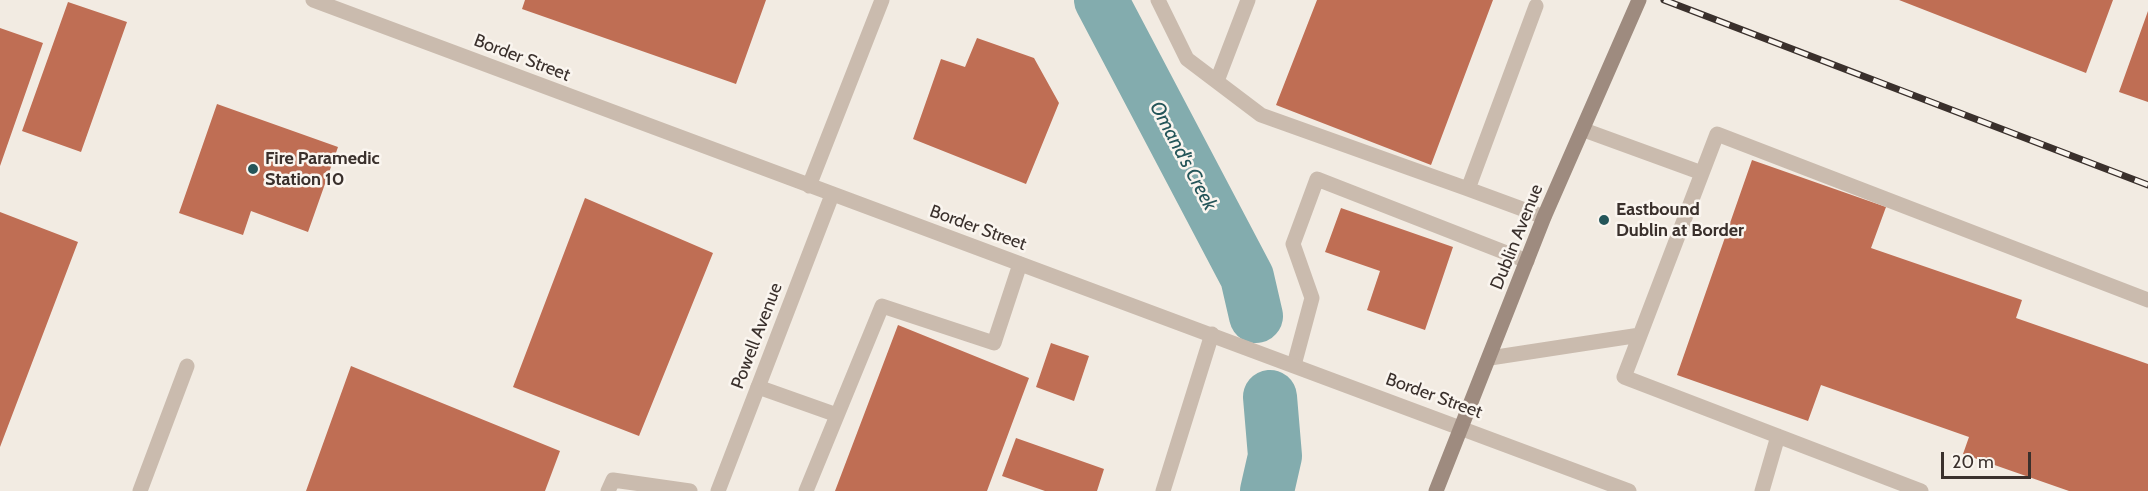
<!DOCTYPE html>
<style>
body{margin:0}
#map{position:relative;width:2148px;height:491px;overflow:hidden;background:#f2ebe2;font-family:Cabin,sans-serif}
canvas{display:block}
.scale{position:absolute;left:1941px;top:452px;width:90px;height:27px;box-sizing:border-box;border:3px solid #3a302c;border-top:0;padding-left:8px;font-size:18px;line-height:21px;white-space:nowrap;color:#3a302c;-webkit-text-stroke:4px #faf5ef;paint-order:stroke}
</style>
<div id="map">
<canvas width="2148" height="491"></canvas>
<div class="scale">20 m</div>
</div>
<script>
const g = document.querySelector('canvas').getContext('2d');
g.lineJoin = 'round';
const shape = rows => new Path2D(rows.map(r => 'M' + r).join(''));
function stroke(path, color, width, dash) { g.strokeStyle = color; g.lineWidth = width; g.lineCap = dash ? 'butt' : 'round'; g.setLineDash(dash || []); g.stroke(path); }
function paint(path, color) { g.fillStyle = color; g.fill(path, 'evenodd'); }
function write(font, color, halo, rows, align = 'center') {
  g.font = font + ' Cabin,sans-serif'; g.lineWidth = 5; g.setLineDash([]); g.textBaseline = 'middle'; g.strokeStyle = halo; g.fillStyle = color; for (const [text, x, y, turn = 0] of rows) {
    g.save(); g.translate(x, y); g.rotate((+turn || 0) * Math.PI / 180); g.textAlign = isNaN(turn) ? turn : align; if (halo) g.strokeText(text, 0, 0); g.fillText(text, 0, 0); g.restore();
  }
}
stroke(shape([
 [1101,0,1247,277,1256,316],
 [1267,491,1275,456,1270,397]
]), '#83acae', 54);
paint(shape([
 [525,0,766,0,736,84,522,9],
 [1317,0,1493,0,1431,165,1276,105],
 [1899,0,2113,0,2086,73],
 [68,2,127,22,81,152,22,131],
 [2148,11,2148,102,2119,92],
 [0,28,43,43,0,166],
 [977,38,1034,58,1059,103,1026,184,913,139,941,59,965,67],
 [217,104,338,147,308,232,251,211,243,235,179,213],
 [1752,160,1886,207,1871,248,2022,300,2016,318,2148,364,2148,491,2069,491,1963,454,1969,437,1821,385,1808,421,1677,375],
 [585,198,713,253,639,436,513,387],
 [1341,208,1453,247,1425,330,1367,310,1380,271,1325,252],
 [0,212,78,242,0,447],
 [898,325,1029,378,987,491,835,491],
 [1051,343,1089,356,1074,401,1036,387],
 [351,366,560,451,545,491,306,491],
 [1016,438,1104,469,1097,491,1045,491,1002,476]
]), '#bf6e54');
stroke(shape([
 [1158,0,1187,59,1261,115,1468,189],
 [1536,6,1468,189,1544,217],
 [1217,81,1248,0],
 [1584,130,1702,173],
 [1490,358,1640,335],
 [1294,365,1312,298,1293,244,1317,179,1527,261],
 [758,387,837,415],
 [140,491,187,366],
 [608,491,613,480,690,491],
 [806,491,882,306,994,343,1020,264],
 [1163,491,1212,334],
 [1762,491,1778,436],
 [1921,491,1624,377,1717,134,2148,300]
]), '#cabbae', 15);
stroke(shape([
 [313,0,1629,491],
 [809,186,882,0],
 [718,491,832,195]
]), '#cabbae', 15);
stroke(shape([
 [1436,491,1544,217,1639,0]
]), '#9e8b7f', 15);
const rail = shape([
 [1664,0,2148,185]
]);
stroke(rail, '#3a302c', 7);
stroke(rail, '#faf5ef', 4.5, [14]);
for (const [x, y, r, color] of [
 [253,169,6,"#245559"],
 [1604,220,6,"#245559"]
]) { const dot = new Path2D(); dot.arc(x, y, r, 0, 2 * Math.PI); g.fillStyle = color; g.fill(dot); stroke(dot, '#faf5ef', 2); }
write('18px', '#3a302c', '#faf5ef', [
 ["Border Street",522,58,21],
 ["Border Street",978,228,20],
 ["Dublin Avenue",1517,237,-68],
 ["Powell Avenue",757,336,-69],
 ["Border Street",1434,396,20]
]);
write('bold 18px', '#3a302c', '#faf5ef', [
 ["Fire Paramedic",265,159],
 ["Station 10",265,180],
 ["Eastbound",1616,210],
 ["Dublin at Border",1616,231]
], 'left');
write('italic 20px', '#245559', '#faf5ef', [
 ["Omand's Creek",1183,156,62]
]);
</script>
